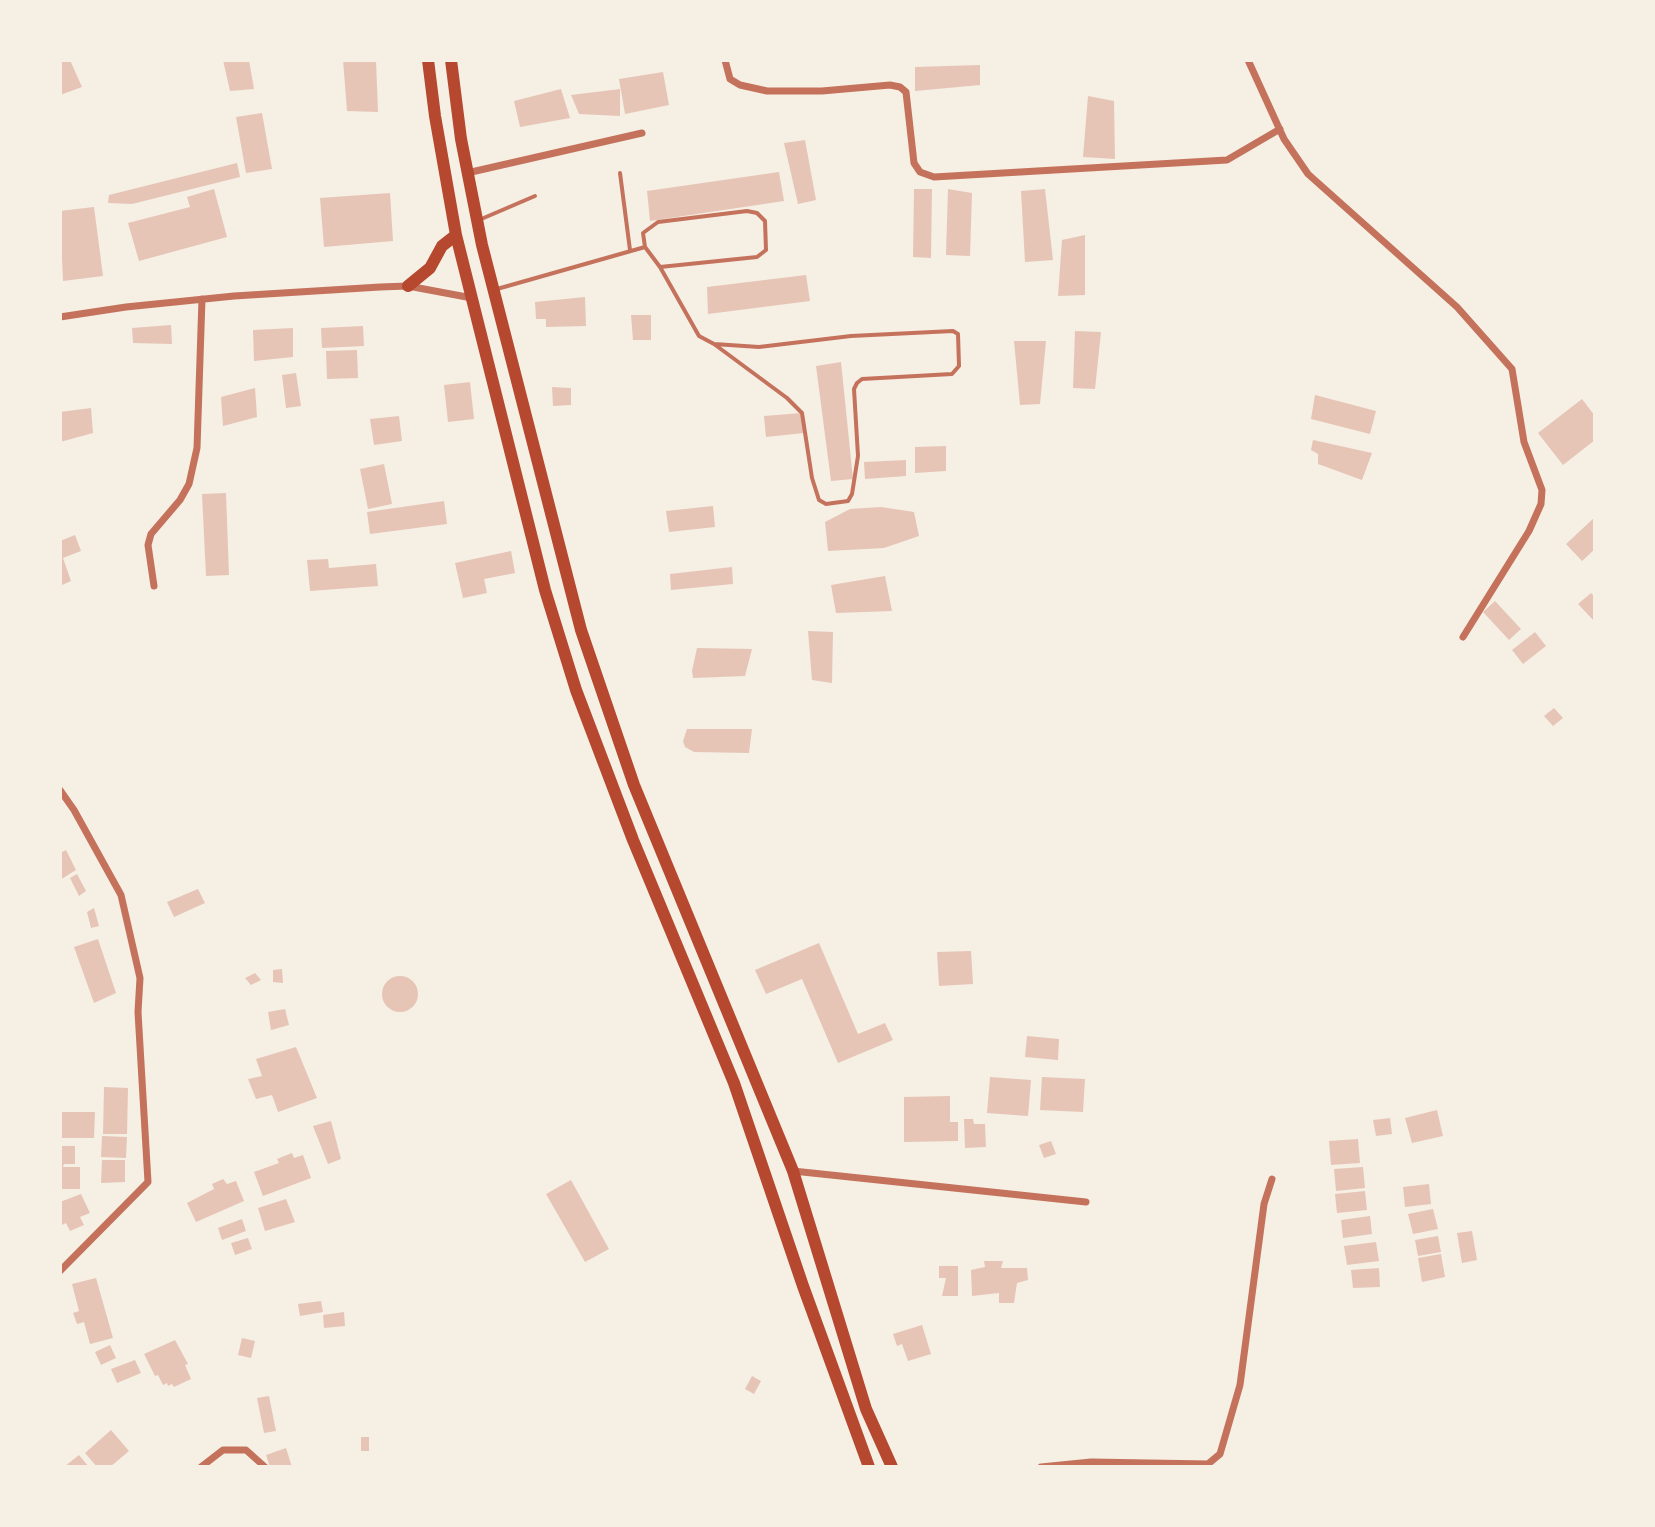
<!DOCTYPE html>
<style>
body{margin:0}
#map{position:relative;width:1655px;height:1527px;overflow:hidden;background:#f6efe4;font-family:Mulish,sans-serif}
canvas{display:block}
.frame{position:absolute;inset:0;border:62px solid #f6efe4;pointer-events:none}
</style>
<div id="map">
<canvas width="1655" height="1527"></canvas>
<div class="frame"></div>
</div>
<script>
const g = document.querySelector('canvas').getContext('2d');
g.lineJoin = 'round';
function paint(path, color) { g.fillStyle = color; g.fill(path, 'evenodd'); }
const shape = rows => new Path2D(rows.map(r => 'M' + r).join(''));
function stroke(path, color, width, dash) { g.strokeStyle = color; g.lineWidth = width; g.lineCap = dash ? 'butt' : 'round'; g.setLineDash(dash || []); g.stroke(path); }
paint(shape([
 [60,60,70,60,82,87,60,95],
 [223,60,249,60,254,89,230,91],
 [343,60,376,60,378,112,347,111],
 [980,65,980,85,915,91,915,67],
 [663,72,669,105,625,114,619,79],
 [561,89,570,118,520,127,514,101],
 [620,89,620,116,579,114,571,95],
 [1088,96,1114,101,1115,159,1083,157],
 [262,113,272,169,246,173,236,117],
 [805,140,816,200,798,204,784,143],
 [237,163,240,177,132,204,108,203,109,195],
 [779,172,784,201,650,221,647,191],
 [214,189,227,237,139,261,128,223,190,207,187,197],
 [914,189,932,189,931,258,913,257],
 [948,189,972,193,970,256,946,255],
 [1045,189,1053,260,1025,262,1021,191],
 [390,193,393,241,324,247,320,198],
 [94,207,103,276,63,281,60,211],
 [1085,235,1085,295,1058,296,1062,240],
 [806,275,810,301,708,314,707,287],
 [585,297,586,326,546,327,546,319,536,319,535,302],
 [631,315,651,315,651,340,633,340],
 [171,325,172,344,133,343,132,328],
 [363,326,364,346,322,348,321,328],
 [293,328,293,357,254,361,253,330],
 [1075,331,1101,332,1095,389,1073,388],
 [1014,341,1046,341,1040,404,1020,405],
 [357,350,358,378,327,379,326,351],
 [841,362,853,479,831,481,816,366],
 [296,373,301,406,286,408,282,375],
 [470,382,474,419,448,422,444,385],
 [552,387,571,388,571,405,553,406],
 [255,388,257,417,223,426,221,397],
 [1315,395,1376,411,1370,434,1311,419],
 [1582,399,1595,416,1595,440,1563,465,1538,433],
 [91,408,93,433,60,442,60,412],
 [802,413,804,433,766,437,764,416],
 [399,416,402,441,374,445,370,419],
 [1313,440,1372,453,1362,480,1318,464,1318,454,1311,450],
 [946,446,946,471,915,473,915,447],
 [906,460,906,476,865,479,864,462],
 [384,464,392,504,368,509,360,469],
 [226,493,229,575,206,576,202,494],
 [444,501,447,524,370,534,367,512],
 [713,506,715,527,669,532,666,511],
 [881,507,914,512,919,536,884,548,828,551,825,522,850,509],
 [1595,517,1595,549,1582,561,1566,544],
 [75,535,81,551,63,558,71,581,60,586,60,541],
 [511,551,515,573,484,579,487,593,463,598,455,563],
 [328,559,329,568,376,564,378,586,310,591,307,560],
 [732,567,733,584,671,590,670,574],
 [885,576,892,611,836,613,831,585],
 [1591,593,1595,597,1595,622,1578,604],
 [1495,601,1521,629,1509,640,1483,612],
 [808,631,833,632,832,683,812,680],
 [1535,632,1546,646,1523,664,1512,650],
 [697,648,752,649,745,676,693,678,692,671],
 [1554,708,1563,718,1553,726,1544,716],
 [687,729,752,729,749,753,694,752,685,747,683,741],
 [66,850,76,870,60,880,60,853],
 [77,874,86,891,79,896,70,878],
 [198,889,205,903,174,917,167,902],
 [94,908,99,926,91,928,87,912],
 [98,939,116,993,94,1003,74,947],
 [819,943,858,1034,885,1023,893,1040,838,1063,802,979,766,994,755,970],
 [971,951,973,984,939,986,937,952],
 [282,969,283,983,273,982,273,970],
 [255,973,261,980,251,985,245,978],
 '382 994a18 18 0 1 1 36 0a18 18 0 1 1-36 0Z',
 [285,1009,289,1025,271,1030,268,1012],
 [1027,1036,1059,1039,1058,1060,1025,1057],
 [296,1047,317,1098,278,1112,272,1095,256,1099,248,1079,262,1076,256,1059],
 [990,1077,1031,1080,1028,1116,987,1113],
 [1042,1077,1085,1079,1083,1112,1040,1110],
 [104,1087,128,1088,127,1134,103,1134],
 [950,1096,950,1122,958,1122,958,1141,904,1142,904,1097],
 [1437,1110,1443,1136,1412,1143,1405,1118],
 [60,1112,95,1112,94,1138,60,1138],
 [1390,1118,1392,1134,1376,1136,1373,1120],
 [964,1119,973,1119,974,1124,985,1124,986,1147,965,1148],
 [331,1121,341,1159,328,1164,313,1126],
 [102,1136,127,1137,126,1158,101,1157],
 [1358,1139,1360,1163,1331,1165,1329,1141],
 [1051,1141,1056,1154,1044,1158,1039,1145],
 [60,1146,75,1146,75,1164,64,1164,63,1167,80,1167,80,1189,60,1189],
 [292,1153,294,1158,303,1155,311,1178,263,1196,254,1172,279,1163,277,1159],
 [102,1160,125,1160,125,1182,101,1183],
 [1363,1167,1365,1188,1336,1191,1334,1169],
 [223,1179,227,1184,236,1181,244,1201,196,1222,187,1203,214,1189,212,1184],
 [571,1180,609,1249,585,1262,546,1194],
 [1429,1184,1431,1204,1405,1207,1403,1187],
 [1365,1191,1367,1210,1337,1213,1335,1194],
 [81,1194,90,1213,80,1217,84,1225,70,1231,66,1223,60,1226,60,1202],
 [286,1199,295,1222,265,1231,258,1208],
 [1433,1209,1438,1229,1413,1234,1408,1214],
 [1370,1216,1372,1234,1343,1238,1341,1220],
 [242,1219,246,1231,222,1240,218,1228],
 [1472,1231,1477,1260,1462,1263,1457,1233],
 [1438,1236,1441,1252,1418,1256,1415,1240],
 [248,1238,252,1249,235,1255,231,1243],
 [1376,1242,1379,1261,1347,1265,1344,1246],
 [1441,1254,1445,1277,1422,1282,1418,1258],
 [984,1261,1003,1261,1001,1268,1027,1268,1028,1280,1017,1283,1014,1303,999,1303,999,1293,972,1296,971,1270,985,1267],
 [939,1266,958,1266,958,1296,942,1296,946,1278,939,1278],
 [1379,1268,1380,1287,1353,1288,1351,1270],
 [96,1278,113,1338,90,1344,84,1322,77,1324,73,1313,79,1311,72,1284],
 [321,1301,323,1312,300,1316,298,1304],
 [344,1312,345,1326,324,1328,323,1315],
 [922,1325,931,1354,908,1361,902,1344,897,1346,893,1334],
 [242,1338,255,1341,251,1358,238,1355],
 [175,1340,188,1364,185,1365,191,1379,174,1387,172,1384,168,1386,167,1383,163,1385,158,1375,155,1376,144,1354],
 [110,1345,116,1358,101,1365,95,1352],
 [135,1360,141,1373,117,1383,111,1369],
 [752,1376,761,1381,754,1394,745,1389],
 [269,1396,276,1431,264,1433,257,1398],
 [111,1430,129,1451,110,1467,97,1467,85,1453],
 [361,1437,369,1437,369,1451,361,1451],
 [286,1448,292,1467,270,1467,266,1455],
 [79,1455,89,1467,64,1467]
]), '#e6c5b7');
stroke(shape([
 [620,173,630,250],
 [479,220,535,196],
 [660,267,757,257,766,250,765,221,757,213,747,211,658,222,643,233,645,247,660,267,699,336,714,344,787,398,802,413,812,478,819,500,826,504,848,501,852,494,858,456,854,389,857,383,862,379,952,374,959,366,958,334,953,331,851,336,759,347,714,344],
 [497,289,645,247]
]), '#c5725c', 4);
stroke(shape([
 [725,60,730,79,740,85,767,91,822,91,890,85,900,87,906,92,914,163,920,172,934,177,1227,160,1280,129],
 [1248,60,1284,139,1308,174,1457,307,1512,369,1524,442,1542,490,1541,504,1529,531,1463,637],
 [467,173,642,133],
 [60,317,126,307,234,296,380,287,408,286,472,298],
 [154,586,148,545,151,534,180,500,189,484,197,448,202,299],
 [60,790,74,810,121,895,140,978,138,1012,148,1182,60,1271],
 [793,1171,1086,1202],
 [201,1467,223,1450,246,1450,265,1467],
 [1041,1467,1091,1462,1208,1464,1220,1454,1240,1385,1264,1204,1272,1179]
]), '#c5725c', 7);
stroke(shape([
 [428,60,435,116,456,235,545,590,576,690,633,840,734,1083,803,1286,869,1467],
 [451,60,461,139,482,245,581,630,634,785,793,1171,866,1409,892,1467],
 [408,286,430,268,442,246,456,235]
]), '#b5482f', 12);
</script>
